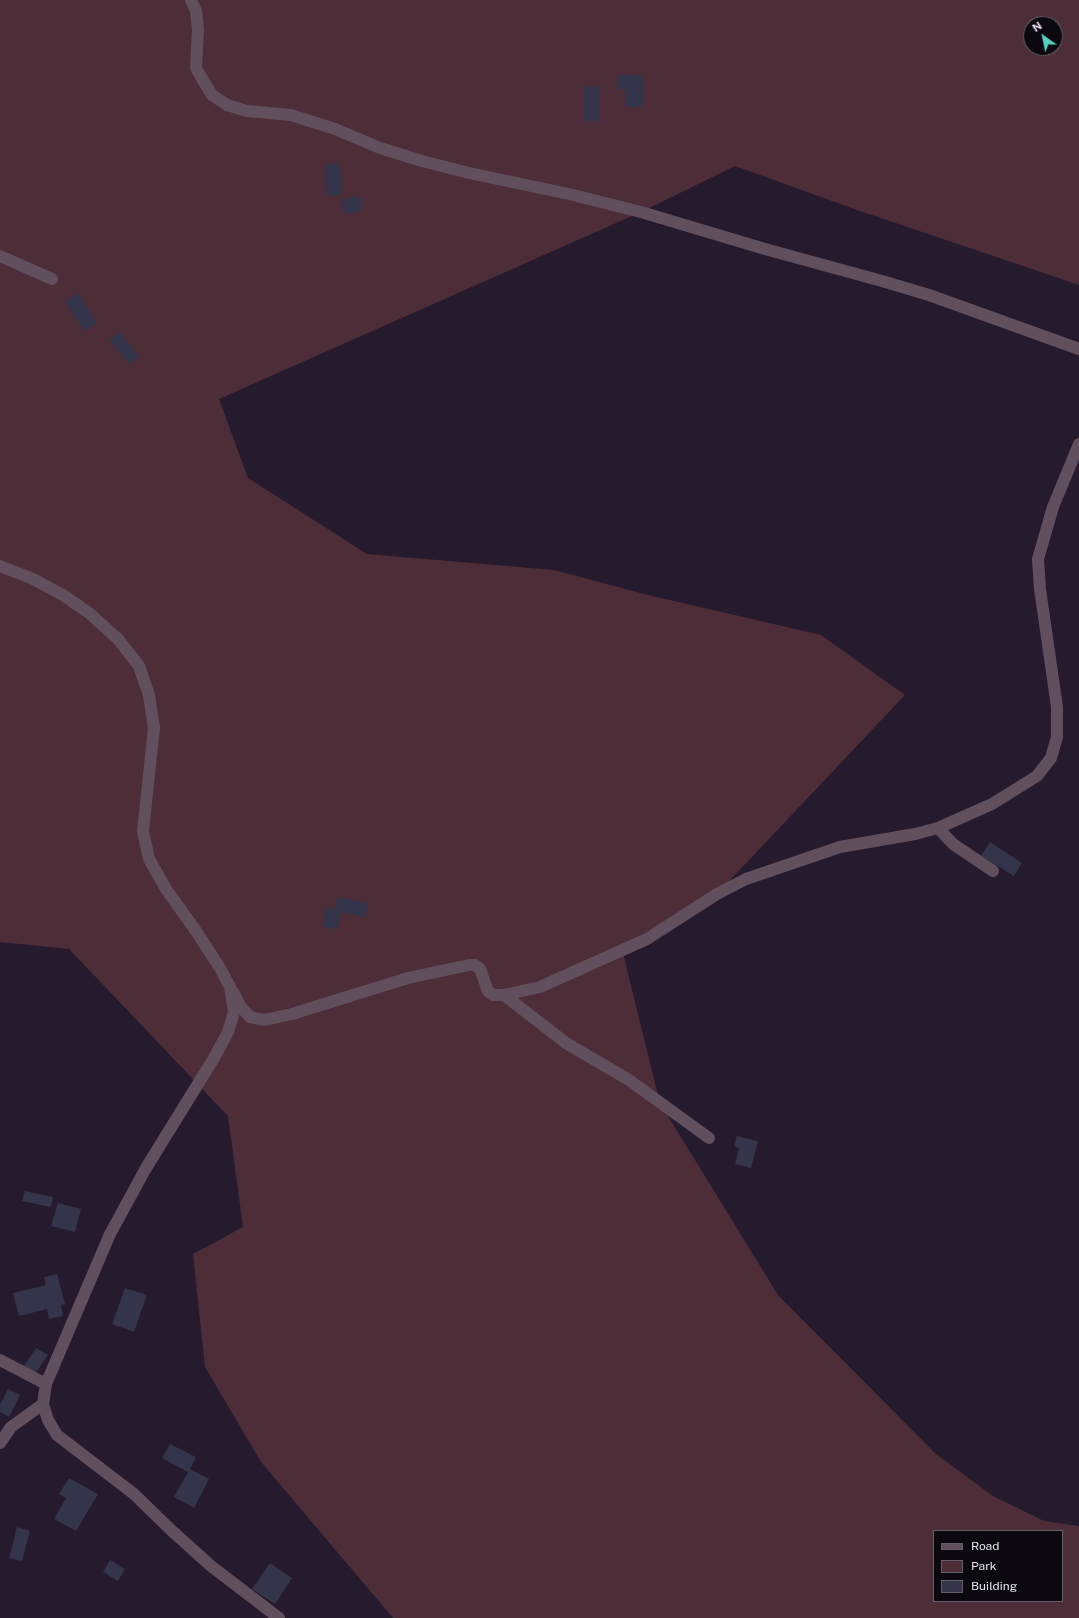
<!DOCTYPE html>
<style>
body{margin:0}
#map{position:relative;width:1079px;height:1618px;overflow:hidden;background:#261a2f;font-family:"Public Sans",sans-serif}
canvas{display:block}
.legend{position:absolute;left:933px;top:1530px;width:130px;height:72px;box-sizing:border-box;background:#0c0810;border:1px solid #645f6a;margin:0;padding:5px 7px;list-style:none;font-size:12px;color:#e9e2f0}
.legend li{display:flex;align-items:center;gap:8px;height:20px}
.legend b{width:20px;border:1px solid #645f6a}
.north{position:absolute;left:1023px;top:16px;width:40px;height:40px;box-sizing:border-box;background:#0c0810;border:1px solid #645f6a;border-radius:50%;rotate:327deg;font-size:11px;font-weight:700;line-height:16px;text-align:center;color:#e9e2f0}
.north::after{content:'';display:block;margin:auto;width:14px;height:18px;background:#5bcebc;clip-path:polygon(50% 0,100% 100%,50% 72%,0 100%)}
</style>
<div id="map">
<canvas width="1079" height="1618"></canvas>
<ul class="legend">
<li><b style="height:5px;background:#624f5e"></b>Road</li>
<li><b style="height:11px;background:#4d2d37"></b>Park</li>
<li><b style="height:11px;background:#34344b"></b>Building</li>
</ul>
<div class="north">N</div>
</div>
<script>
const g = document.querySelector('canvas').getContext('2d');
g.lineJoin = 'round';
function paint(path, color) { g.fillStyle = color; g.fill(path, 'evenodd'); }
const shape = rows => new Path2D(rows.map(r => 'M' + r).join(''));
function stroke(path, color, width, dash) { g.strokeStyle = color; g.lineWidth = width; g.lineCap = dash ? 'butt' : 'round'; g.setLineDash(dash || []); g.stroke(path); }
paint(shape([
 [0,0,1079,0,1079,285,857,210,735,166,641,212,219,399,248,478,367,554,554,570,644,594,821,635,905,695,717,894,622,949,660,1103,778,1295,936,1454,993,1496,1044,1521,1079,1526,1079,1618,393,1618,261,1462,205,1367,193,1254,243,1227,228,1116,69,949,0,942],
 [1031,24,1055,24,1055,48,1031,48],
 [934,1531,1062,1531,1062,1601,934,1601]
]), '#4d2d37');
paint(shape([
 [617,75,644,75,644,107,626,107,626,90,617,90],
 [583,86,600,86,600,121,583,121],
 [340,163,342,195,327,196,325,164],
 [360,196,362,211,343,214,342,199],
 [78,293,97,323,84,331,65,302],
 [119,332,139,356,130,364,109,340],
 [990,842,1022,863,1014,876,981,856],
 [337,897,368,903,365,917,341,912,337,930,322,926,326,907,335,909],
 [737,1136,758,1141,751,1168,735,1164,739,1148,734,1146],
 [25,1191,53,1197,51,1207,22,1201],
 [58,1203,81,1209,75,1232,51,1226],
 [57,1274,65,1304,61,1305,63,1316,49,1319,47,1309,19,1316,13,1293,46,1285,44,1277],
 [125,1288,147,1295,134,1332,112,1324],
 [36,1348,48,1355,35,1374,24,1366],
 [8,1389,20,1395,9,1417,0,1412,0,1405],
 [170,1444,196,1457,190,1469,209,1479,194,1508,174,1497,188,1472,162,1458],
 [69,1478,98,1494,76,1531,54,1519,66,1498,59,1494],
 [17,1527,30,1531,22,1561,9,1558],
 [110,1560,125,1569,118,1581,103,1572],
 [270,1563,292,1578,275,1604,252,1589]
]), '#34344b');
stroke(shape([
 [191,0,196,11,198,30,196,68,204,82,212,95,227,105,247,111,291,115,335,129,380,148,422,161,469,173,569,194,641,212,765,249,882,281,929,295,1079,349],
 [0,256,52,279],
 [0,566,31,578,63,595,89,613,118,639,139,666,149,695,154,728,143,831,149,859,166,889,196,931,220,968,230,987,234,1012,228,1032,214,1058,146,1168,110,1234,46,1384,43,1404,48,1420,57,1435,134,1494,171,1530,211,1566,279,1618],
 [938,828,953,844,993,871],
 [233,992,241,1007,250,1017,264,1020,292,1014,408,978,469,965,475,965,480,969,488,991,493,995,504,995,540,987,647,939,717,894,746,879,840,847,915,834,938,828,992,804,1037,776,1051,758,1057,737,1057,707,1040,589,1038,559,1053,507,1079,444],
 [504,995,566,1043,629,1080,709,1138],
 [0,1360,46,1384],
 [0,1443,11,1427,43,1404]
]), '#624f5e', 12);
</script>
